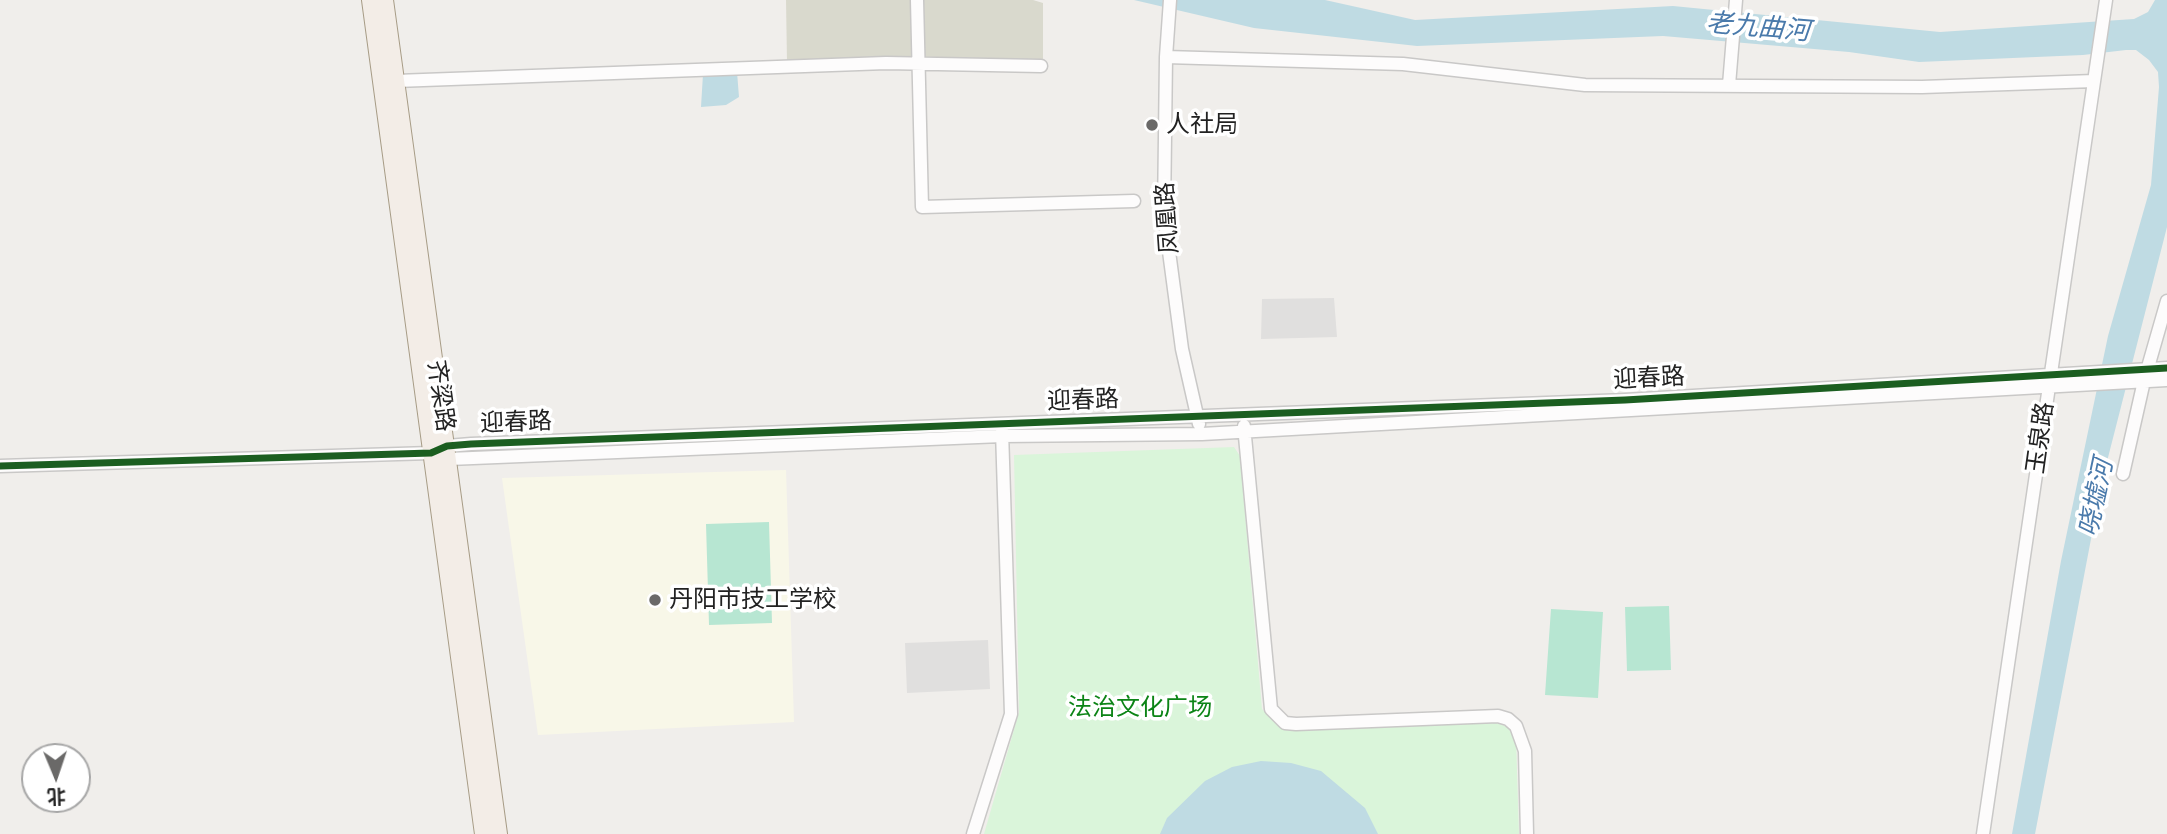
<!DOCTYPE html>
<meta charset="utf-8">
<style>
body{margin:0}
#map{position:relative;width:2167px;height:834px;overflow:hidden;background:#f0eeeb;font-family:Manrope,"Noto Sans SC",sans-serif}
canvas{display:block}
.north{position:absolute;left:21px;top:743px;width:70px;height:70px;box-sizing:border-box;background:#fff;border:2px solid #a7a7a7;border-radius:50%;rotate:178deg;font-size:19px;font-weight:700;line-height:28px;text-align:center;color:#222}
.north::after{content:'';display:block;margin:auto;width:24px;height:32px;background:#6a6968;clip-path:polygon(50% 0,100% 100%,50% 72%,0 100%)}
</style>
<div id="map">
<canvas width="2167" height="834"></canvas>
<div class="north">北</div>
</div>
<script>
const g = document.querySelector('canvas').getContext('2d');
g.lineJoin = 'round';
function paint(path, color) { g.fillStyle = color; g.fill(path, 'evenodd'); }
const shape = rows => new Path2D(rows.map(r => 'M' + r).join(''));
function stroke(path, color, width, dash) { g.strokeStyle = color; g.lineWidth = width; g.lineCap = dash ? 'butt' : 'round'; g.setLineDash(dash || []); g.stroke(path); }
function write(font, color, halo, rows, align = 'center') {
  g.font = font + ' Manrope,"Noto Sans SC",sans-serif'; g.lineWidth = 7; g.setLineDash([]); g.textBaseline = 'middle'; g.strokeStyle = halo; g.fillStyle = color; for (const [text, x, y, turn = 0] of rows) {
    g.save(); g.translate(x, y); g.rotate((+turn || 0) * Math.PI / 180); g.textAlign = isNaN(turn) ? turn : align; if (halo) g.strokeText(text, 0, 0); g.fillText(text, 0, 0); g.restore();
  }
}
paint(shape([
 [786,470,794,722,538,735,502,478]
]), '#f8f7e8');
paint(shape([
 [786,0,1033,0,1043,3,1043,62,787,62]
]), '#d9d9cd');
paint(shape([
 [1234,447,1240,456,1262,709,1280,727,1296,730,1497,723,1510,728,1516,737,1519,834,984,834,1019,712,1014,455]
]), '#daf5da');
paint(shape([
 [769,522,772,623,709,625,706,524],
 [1669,606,1671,670,1627,671,1625,607],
 [1551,609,1603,612,1598,698,1545,695]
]), '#b7e6d2');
paint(shape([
 [1334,298,1337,337,1261,339,1262,299],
 [988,640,990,689,907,693,905,643]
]), '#e0dfde');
paint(shape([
 [1134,0,1325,0,1415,20,1673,6,1940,32,2134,19,2148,12,2155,0,2167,0,2167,227,2102,481,2035,834,2012,834,2061,561,2108,336,2151,185,2159,87,2158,72,2149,60,2136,50,2126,50,2083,55,1919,62,1849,52,1663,36,1417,46,1254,28],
 [737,72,739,97,726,105,701,107,703,74],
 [1261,761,1291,763,1321,771,1365,808,1378,834,1160,834,1167,818,1205,781,1232,767]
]), '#bfdbe3');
const minor = shape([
 [917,0,922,207,1134,201],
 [1170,0,1166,57,1164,214,1182,349,1199,424],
 [1166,57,1403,64,1585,85,1922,87,2094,81],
 [396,81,886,63,1041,66],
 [1729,85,1736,0],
 [1244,426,1271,709,1285,723,1296,724,1498,716,1508,719,1516,726,1525,751,1527,834],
 [441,457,449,459,1002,436,1202,434,2167,380],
 [0,466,431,453,447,446,471,444,1625,400,2167,368],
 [2123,474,2144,381,2167,301],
 [973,834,1011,714,1002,431],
 [1983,834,2106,0]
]);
const major = shape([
 [370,0,483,834],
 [385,0,499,834]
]);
stroke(minor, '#c9c8c7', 15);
stroke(major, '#a79c86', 18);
stroke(minor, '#fdfcfc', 12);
stroke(major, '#f3ede7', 16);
stroke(shape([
 [0,466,431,453,447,446,471,444,1625,400,2167,368]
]), '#1b5e20', 7);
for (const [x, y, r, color] of [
 [1152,125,7,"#6a6968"],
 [655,600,7,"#6a6968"]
]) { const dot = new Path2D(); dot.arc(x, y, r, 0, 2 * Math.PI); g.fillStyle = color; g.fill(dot); stroke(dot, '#fff', 2.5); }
write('24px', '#222', '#fff', [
 ["人社局",1166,125],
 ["丹阳市技工学校",669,600]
], 'left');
write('24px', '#222', '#fff', [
 ["凤凰路",1168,218,-94],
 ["迎春路",1649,379,-3],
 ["齐梁路",440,396,82],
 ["迎春路",1083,401,-2],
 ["迎春路",516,423,-2],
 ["玉泉路",2041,438,-82]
]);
write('24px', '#0c8416', '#fff', [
 ["法治文化广场",1140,708]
]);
write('italic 26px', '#4a7aab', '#fff', [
 ["老九曲河",1758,28,5],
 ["哓墟河",2097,498,-78]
]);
</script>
